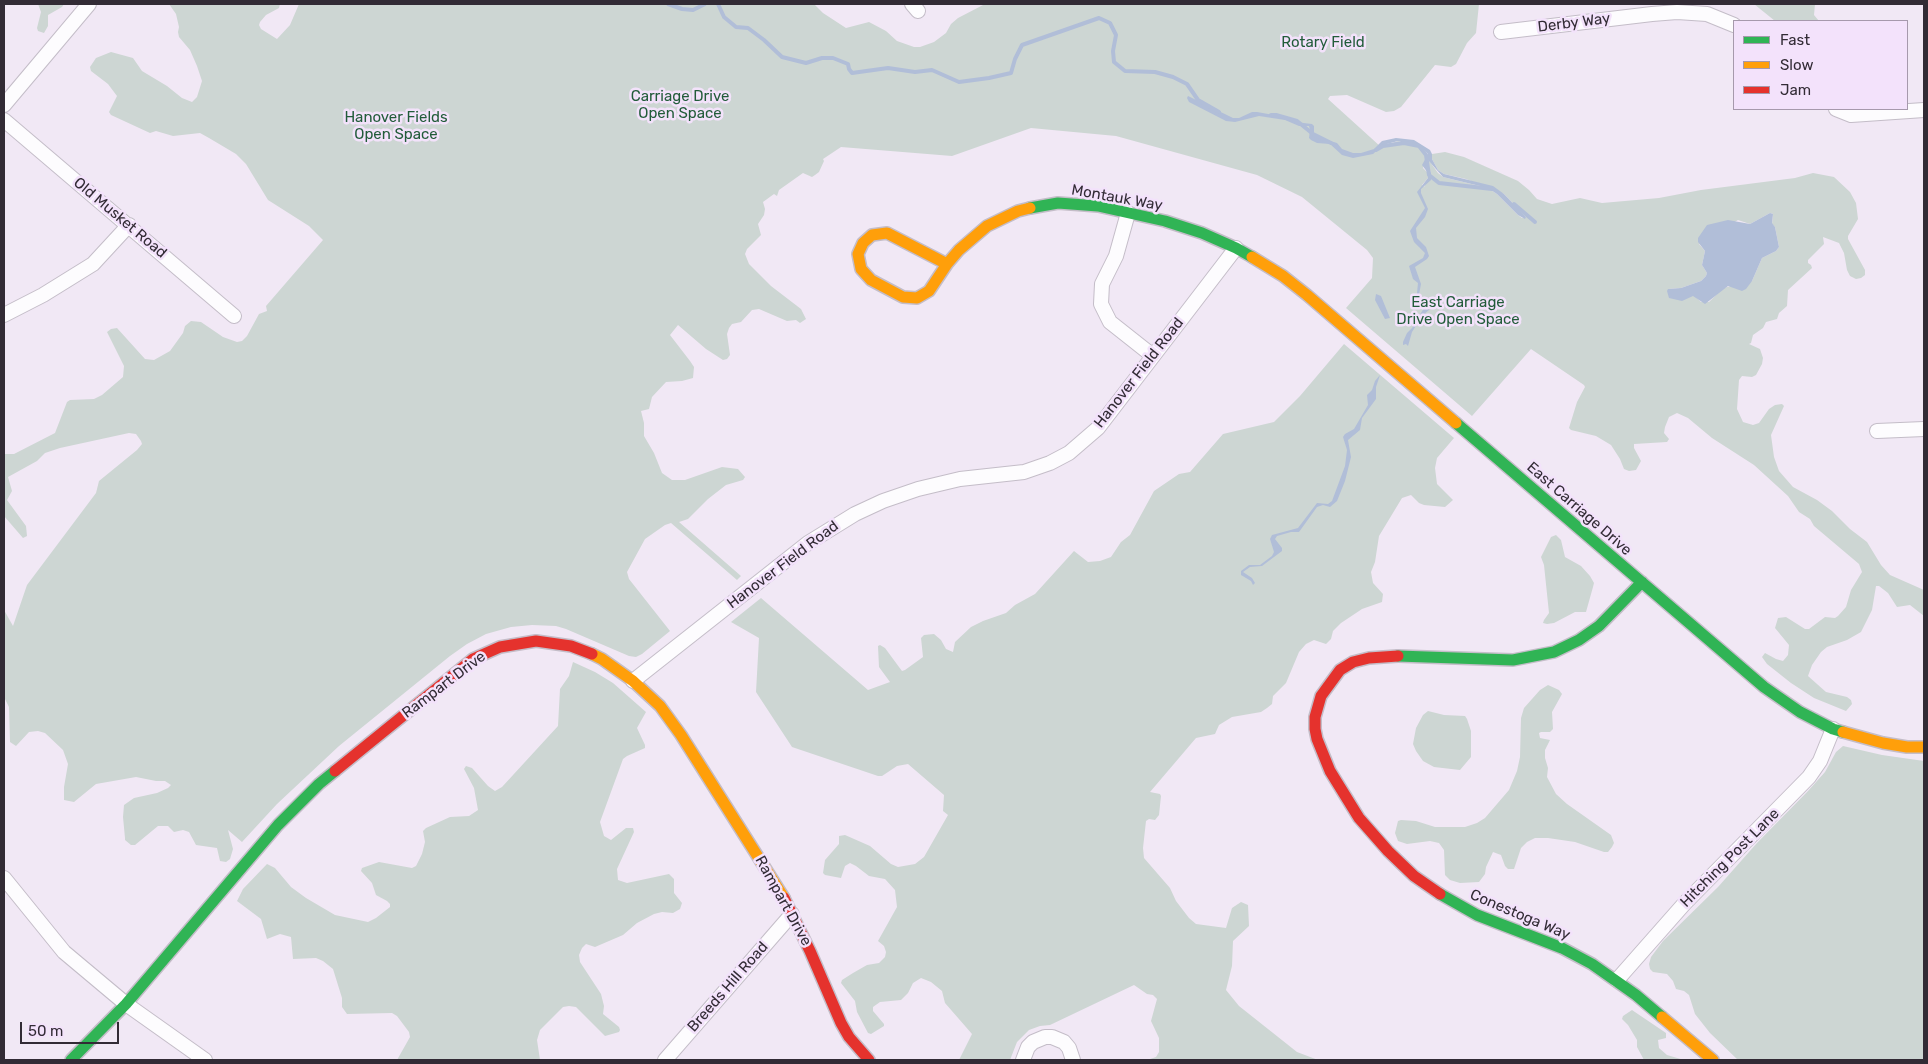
<!DOCTYPE html>
<style>
body{margin:0}
#map{position:relative;width:1928px;height:1064px;overflow:hidden;background:#f1e8f5;font-family:Rubik,sans-serif}
canvas{display:block}
.frame{position:absolute;inset:0;border:5px solid #322b35;pointer-events:none}
.legend{position:absolute;left:1733px;top:20px;width:175px;height:90px;box-sizing:border-box;background:#f3e2fb;border:1px solid #a699ac;margin:0;padding:6px 9px;list-style:none;font-size:15px;color:#322b35}
.legend li{display:flex;align-items:center;gap:10px;height:25px}
.legend b{width:25px;border:1px solid #a699ac}
.scale{position:absolute;left:20px;top:1022px;width:99px;height:22px;box-sizing:border-box;border:2px solid #322b35;border-top:0;padding-left:6px;font-size:15px;line-height:18px;white-space:nowrap;color:#322b35;-webkit-text-stroke:4px #f3e2fb;paint-order:stroke}
</style>
<div id="map">
<canvas width="1928" height="1064"></canvas>
<div class="frame"></div>
<ul class="legend">
<li><b style="height:6px;background:#30b455"></b>Fast</li>
<li><b style="height:6px;background:#ff9f0a"></b>Slow</li>
<li><b style="height:6px;background:#e5322d"></b>Jam</li>
</ul>
<div class="scale">50 m</div>
</div>
<script>
const g = document.querySelector('canvas').getContext('2d');
g.lineJoin = 'round';
function paint(path, color) { g.fillStyle = color; g.fill(path, 'evenodd'); }
const shape = rows => new Path2D(rows.map(r => 'M' + r).join(''));
function stroke(path, color, width, dash) { g.strokeStyle = color; g.lineWidth = width; g.lineCap = dash ? 'butt' : 'round'; g.setLineDash(dash || []); g.stroke(path); }
function write(font, color, halo, rows, align = 'center') {
  g.font = font + ' Rubik,sans-serif'; g.lineWidth = 5; g.setLineDash([]); g.textBaseline = 'middle'; g.strokeStyle = halo; g.fillStyle = color; for (const [text, x, y, turn = 0] of rows) {
    g.save(); g.translate(x, y); g.rotate((+turn || 0) * Math.PI / 180); g.textAlign = isNaN(turn) ? turn : align; if (halo) g.strokeText(text, 0, 0); g.fillText(text, 0, 0); g.restore();
  }
}
paint(shape([
 [38,4,64,4,62,7,48,15,48,26,44,33,38,31,37,28,41,12],
 [169,4,280,4,279,8,266,15,260,22,259,25,261,29,277,39,290,25,299,4,814,4,823,13,846,28,869,22,886,31,897,41,914,47,920,47,934,42,946,33,951,24,958,18,985,4,1479,4,1476,33,1467,43,1456,64,1451,67,1435,65,1401,107,1394,111,1386,112,1347,95,1330,96,1328,99,1381,147,1398,141,1423,149,1428,155,1423,168,1428,173,1428,178,1422,185,1424,187,1431,173,1427,163,1428,159,1438,173,1443,177,1488,188,1497,194,1518,215,1522,218,1526,217,1504,194,1466,179,1444,174,1438,170,1432,159,1432,154,1445,152,1464,157,1518,181,1529,190,1537,199,1552,204,1580,198,1602,203,1659,198,1701,190,1795,178,1813,173,1834,177,1850,192,1856,203,1858,219,1848,236,1848,239,1865,270,1865,275,1861,278,1856,279,1850,276,1847,270,1844,253,1839,243,1823,237,1824,244,1808,260,1808,263,1811,265,1812,268,1788,290,1787,306,1779,313,1777,319,1766,322,1763,328,1753,335,1751,343,1749,344,1760,349,1763,358,1762,364,1756,375,1752,377,1742,376,1739,380,1737,409,1743,422,1753,425,1759,423,1769,409,1775,405,1782,404,1784,406,1771,435,1774,457,1779,471,1793,487,1817,500,1832,511,1850,529,1867,542,1881,565,1890,575,1924,590,1924,616,1910,605,1897,607,1888,593,1879,586,1876,586,1872,610,1861,632,1847,640,1827,647,1821,652,1812,665,1808,676,1826,692,1847,697,1851,700,1852,704,1846,711,1814,698,1791,683,1767,664,1762,657,1765,653,1776,659,1783,661,1788,655,1789,645,1775,628,1778,618,1786,617,1805,629,1809,629,1825,617,1835,618,1838,616,1846,607,1851,590,1862,572,1859,564,1814,526,1810,519,1799,512,1788,496,1754,465,1712,438,1688,418,1677,413,1669,417,1665,427,1664,433,1669,439,1667,442,1634,444,1634,448,1641,461,1636,470,1629,471,1624,469,1620,459,1611,445,1596,436,1571,430,1569,428,1577,402,1585,387,1584,385,1531,349,1472,416,1346,308,1372,278,1373,258,1367,250,1302,197,1257,175,1116,136,1031,128,952,156,841,147,823,159,824,161,819,172,815,175,812,177,803,173,779,190,777,196,774,194,763,202,765,209,764,215,758,224,761,235,747,249,745,254,749,264,771,286,801,309,806,319,800,323,796,320,787,321,759,309,752,310,741,322,732,324,729,328,727,334,730,355,727,359,723,360,706,349,678,325,670,335,690,361,694,367,693,378,682,381,666,382,652,397,649,409,641,411,644,423,644,436,654,453,662,473,672,480,685,480,722,467,738,469,745,477,743,480,726,485,708,499,688,519,679,522,741,576,737,580,671,523,665,525,645,539,627,572,629,579,670,631,642,654,636,657,629,656,566,629,556,626,532,625,511,627,486,634,467,644,450,656,339,746,277,804,242,842,228,830,233,849,230,859,226,862,220,861,217,848,196,845,189,832,183,830,174,832,168,826,158,826,135,845,131,845,125,840,125,838,123,817,124,805,134,798,157,793,168,788,171,785,165,781,156,781,136,777,96,784,74,802,64,800,64,787,68,764,63,750,45,733,38,731,29,732,16,746,10,742,9,707,4,697,4,610,13,626,27,585,96,493,99,481,137,450,142,444,141,441,136,434,129,433,60,448,45,453,37,461,8,477,12,491,7,500,26,526,27,536,23,538,4,516,4,454,14,454,55,433,67,402,70,400,94,399,102,395,123,377,124,366,107,332,111,329,117,328,145,359,154,360,170,351,183,333,185,326,191,321,201,322,223,337,237,342,242,341,247,336,259,314,267,311,266,306,323,240,309,226,268,200,246,164,236,154,209,138,200,133,173,136,156,131,150,133,111,115,109,112,117,96,108,84,91,71,90,67,96,58,111,52,133,58,142,71,167,86,182,98,192,102,197,97,202,81,197,66,190,50,179,37,178,32,179,27,176,14],
 [1770,213,1773,214,1772,224,1775,227,1779,247,1776,251,1762,258,1752,281,1723,288,1709,302,1701,302,1695,296,1668,289,1681,288,1701,281,1706,276,1707,273,1702,265,1705,251,1699,244,1738,220,1750,224],
 [1754,4,1815,4,1814,15,1819,21,1775,21],
 [1344,344,1454,438,1437,458,1435,468,1437,484,1453,500,1445,507,1424,505,1419,503,1411,495,1402,498,1379,536,1375,562,1371,572,1373,583,1383,594,1382,602,1362,609,1341,623,1333,631,1331,639,1326,644,1314,640,1306,644,1299,652,1286,683,1273,696,1272,704,1267,708,1261,712,1232,717,1219,725,1215,734,1196,738,1150,792,1160,794,1161,796,1159,815,1155,820,1149,819,1146,821,1143,848,1144,858,1170,888,1176,901,1189,918,1196,924,1226,928,1232,908,1241,902,1248,905,1249,926,1233,941,1232,966,1226,990,1239,1006,1297,1052,1318,1060,1147,1060,1156,1057,1159,1052,1159,1038,1151,1021,1157,999,1153,995,1147,994,1134,985,1050,1025,1040,1026,1029,1030,1017,1042,1010,1060,959,1060,972,1034,945,1003,942,991,931,982,921,978,913,983,908,993,901,1000,880,1002,873,1007,873,1011,884,1024,884,1026,871,1034,868,1033,857,1012,855,1001,841,983,842,980,853,973,867,965,879,963,885,957,886,952,884,946,878,941,897,907,895,890,885,879,869,876,856,866,850,863,845,866,841,878,825,875,823,873,825,860,839,844,839,836,845,835,870,846,891,864,898,867,915,864,924,857,948,815,943,811,944,795,908,764,897,766,882,776,878,776,792,747,756,692,759,638,731,622,761,598,868,690,890,682,879,667,878,646,880,645,885,648,899,667,902,671,905,670,923,657,921,638,924,635,934,634,941,640,946,649,953,652,955,642,971,627,983,621,1006,613,1015,605,1035,594,1074,551,1088,562,1100,561,1111,557,1121,542,1130,535,1154,491,1179,474,1190,472,1223,434,1274,422,1300,396],
 [1556,535,1561,540,1565,557,1581,566,1590,576,1594,583,1593,587,1586,612,1575,612,1554,623,1547,624,1543,623,1544,620,1549,613,1544,565,1541,557,1551,537],
 [573,662,595,672,613,683,646,712,637,728,645,745,645,748,627,756,623,759,600,822,604,836,611,840,626,828,633,828,634,832,617,869,618,880,627,883,669,874,674,879,674,893,682,903,680,909,673,913,662,912,654,914,637,923,623,935,595,947,586,944,582,948,579,955,580,962,601,994,604,1006,603,1014,619,1027,620,1030,619,1032,605,1036,576,1007,569,1006,563,1007,540,1030,537,1040,540,1060,397,1060,410,1037,409,1032,397,1016,392,1013,347,1014,342,1007,342,998,333,969,323,961,316,958,293,959,291,937,280,934,267,939,261,919,237,901,243,889,267,864,275,868,291,887,306,898,335,915,368,922,376,918,390,907,390,904,387,901,376,895,372,883,361,871,362,868,379,862,412,868,416,866,422,854,425,842,423,831,426,828,450,817,469,816,478,810,474,788,464,769,466,766,472,768,488,786,495,791,502,787,558,726,560,689,569,676],
 [1548,685,1559,690,1562,694,1552,712,1553,729,1550,732,1541,732,1539,733,1540,738,1550,740,1545,750,1545,758,1548,768,1547,777,1556,794,1567,804,1611,835,1614,843,1612,847,1608,852,1604,852,1575,842,1548,838,1535,838,1527,842,1521,848,1514,869,1508,869,1505,866,1501,855,1493,852,1486,867,1485,874,1479,882,1460,883,1450,880,1445,875,1444,850,1439,843,1430,841,1407,844,1398,841,1395,833,1398,821,1401,820,1416,821,1435,827,1465,827,1477,823,1485,818,1509,790,1517,771,1520,757,1521,718,1524,708,1540,690],
 [1428,711,1444,715,1465,716,1467,719,1471,731,1471,757,1460,770,1434,767,1423,761,1416,751,1413,744,1416,728,1423,715],
 [1843,746,1882,755,1924,761,1924,1060,1738,1060,1710,1033,1695,1014,1689,995,1684,991,1676,989,1673,981,1667,974,1653,972,1650,969,1649,964,1651,957,1663,941,1718,887,1757,843,1808,791,1825,772,1836,752],
 [1632,1010,1666,1033,1666,1038,1658,1040,1659,1048,1667,1055,1684,1060,1644,1060,1637,1047,1637,1040,1628,1025,1622,1019,1623,1016]
]), '#cdd6d3');
paint(shape([
 [1188,96,1233,118,1239,118,1252,112,1257,112,1285,117,1295,122,1312,124,1314,126,1314,136,1337,143,1342,149,1353,153,1361,153,1374,149,1382,141,1396,138,1414,140,1430,150,1432,154,1432,159,1438,170,1444,174,1493,186,1504,194,1526,217,1525,219,1518,215,1497,194,1488,188,1443,177,1428,160,1427,163,1431,173,1431,180,1421,189,1421,193,1428,209,1425,217,1416,228,1417,238,1426,247,1429,256,1427,259,1415,267,1421,284,1418,300,1426,305,1429,310,1423,315,1412,332,1408,346,1406,344,1403,345,1403,342,1407,333,1412,328,1424,308,1416,303,1418,283,1413,279,1409,266,1423,258,1425,253,1414,242,1410,231,1425,208,1417,192,1428,178,1428,173,1422,165,1428,154,1423,149,1398,141,1383,145,1373,154,1353,158,1342,155,1330,144,1317,143,1311,140,1309,138,1310,130,1309,126,1299,126,1285,120,1259,116,1235,122,1226,121,1189,102,1187,98],
 [1770,213,1773,214,1772,223,1775,227,1779,247,1776,251,1762,258,1752,281,1746,289,1742,291,1728,286,1705,304,1693,296,1682,301,1669,298,1667,291,1668,289,1681,288,1701,281,1706,276,1707,273,1702,265,1705,251,1698,242,1698,238,1707,225,1728,220,1750,224],
 [1376,294,1381,296,1390,318,1385,319,1375,300],
 [1380,375,1376,387,1376,399,1362,418,1360,430,1348,440,1351,457,1345,481,1337,501,1330,507,1323,505,1317,507,1299,532,1291,532,1277,536,1275,539,1282,548,1282,551,1262,566,1250,567,1243,572,1252,578,1255,583,1253,585,1251,581,1241,575,1241,571,1249,565,1260,565,1272,556,1274,552,1270,539,1272,535,1298,528,1317,503,1328,504,1332,501,1345,466,1347,450,1343,437,1345,434,1354,429,1368,405,1367,395,1372,390,1375,381]
]), '#b1bed8');
stroke(shape([
 [668,4,682,9,693,10,705,4],
 [718,4,724,17,736,27,748,28,764,40,782,57,806,63,822,58,833,58,848,64,849,69,852,73,888,68,915,72,932,70,959,82,989,78,1011,73,1015,59,1022,45,1099,18,1110,23,1116,35,1113,51,1114,62,1125,71,1155,72,1173,77,1187,84,1198,100,1219,112],
 [1271,115,1276,115,1297,121,1313,134,1331,143],
 [1376,150,1383,146,1404,143,1419,146,1426,155,1429,175,1439,183,1492,189],
 [1514,204,1535,222]
]), '#b1bed8', 4);
const street = shape([
 [912,4,918,11],
 [1501,32,1652,14,1677,12,1707,14,1734,25],
 [4,105,89,4],
 [1836,109,1851,115,1924,110],
 [4,120,234,316],
 [1128,213,1116,256,1102,284,1101,304,1110,322,1153,356],
 [4,315,43,295,93,264,129,225],
 [1877,431,1924,429],
 [633,681,808,543,855,514,883,501,918,489,960,479,1024,472,1050,463,1069,453,1098,428,1236,248],
 [4,878,64,952,126,1004,205,1060],
 [1617,980,1684,904,1809,777,1820,761,1833,729],
 [665,1060,792,914],
 [1023,1060,1028,1047,1033,1042,1045,1037,1052,1037,1064,1042,1069,1048,1073,1060]
]);
const fast = shape([
 [1030,208,1058,203,1098,206,1165,221,1202,233,1236,248,1252,257],
 [1456,423,1764,687,1800,712,1833,729,1843,732],
 [1398,656,1513,660,1554,652,1579,640,1599,626,1642,582],
 [1440,894,1477,915,1562,948,1592,964,1636,995,1662,1017],
 [71,1060,126,1004,278,825,319,784,335,771]
]);
const slow = shape([
 [1252,257,1283,276,1307,295,1456,423],
 [947,264,887,233,872,235,863,243,858,254,861,269,871,280,903,297,917,298,929,291,947,264,959,250,987,226,1018,211,1030,208],
 [592,654,602,659,633,681,660,706,681,735,784,898],
 [1843,732,1883,743,1907,747,1924,747],
 [1662,1017,1713,1060]
]);
const jam = shape([
 [1398,656,1369,658,1353,662,1340,670,1321,696,1315,717,1315,729,1317,739,1330,771,1359,818,1388,851,1414,876,1440,894],
 [335,771,473,659,500,647,536,641,571,646,592,654],
 [784,898,810,951,841,1023,849,1037,869,1060]
]);
stroke(street, '#c4bdc8', 16);
stroke(fast, '#c4bdc8', 14);
stroke(slow, '#c4bdc8', 14);
stroke(jam, '#c4bdc8', 14);
stroke(street, '#fdfcfe', 14);
stroke(fast, '#30b455', 11);
stroke(slow, '#ff9f0a', 11);
stroke(jam, '#e5322d', 11);
write('15px', '#322b35', '#f3e2fb', [
 ["Derby Way",1574,23,-7],
 ["Montauk Way",1117,198,10],
 ["Old Musket Road",120,218,40],
 ["Hanover Field Road",1139,373,-52],
 ["East Carriage Drive",1579,509,41],
 ["Hanover Field Road",783,565,-37],
 ["Rampart Drive",444,685,-37],
 ["Hitching Post Lane",1730,858,-45],
 ["Rampart Drive",783,901,61],
 ["Conestoga Way",1520,915,23],
 ["Breeds Hill Road",728,987,-49]
]);
write('15px', '#225c3a', '#f3e2fb', [
 ["Rotary Field",1323,43],
 ["Carriage Drive",680,97],
 ["Open Space",680,114],
 ["Hanover Fields",396,118],
 ["Open Space",396,135],
 ["East Carriage",1458,303],
 ["Drive Open Space",1458,320]
]);
</script>
